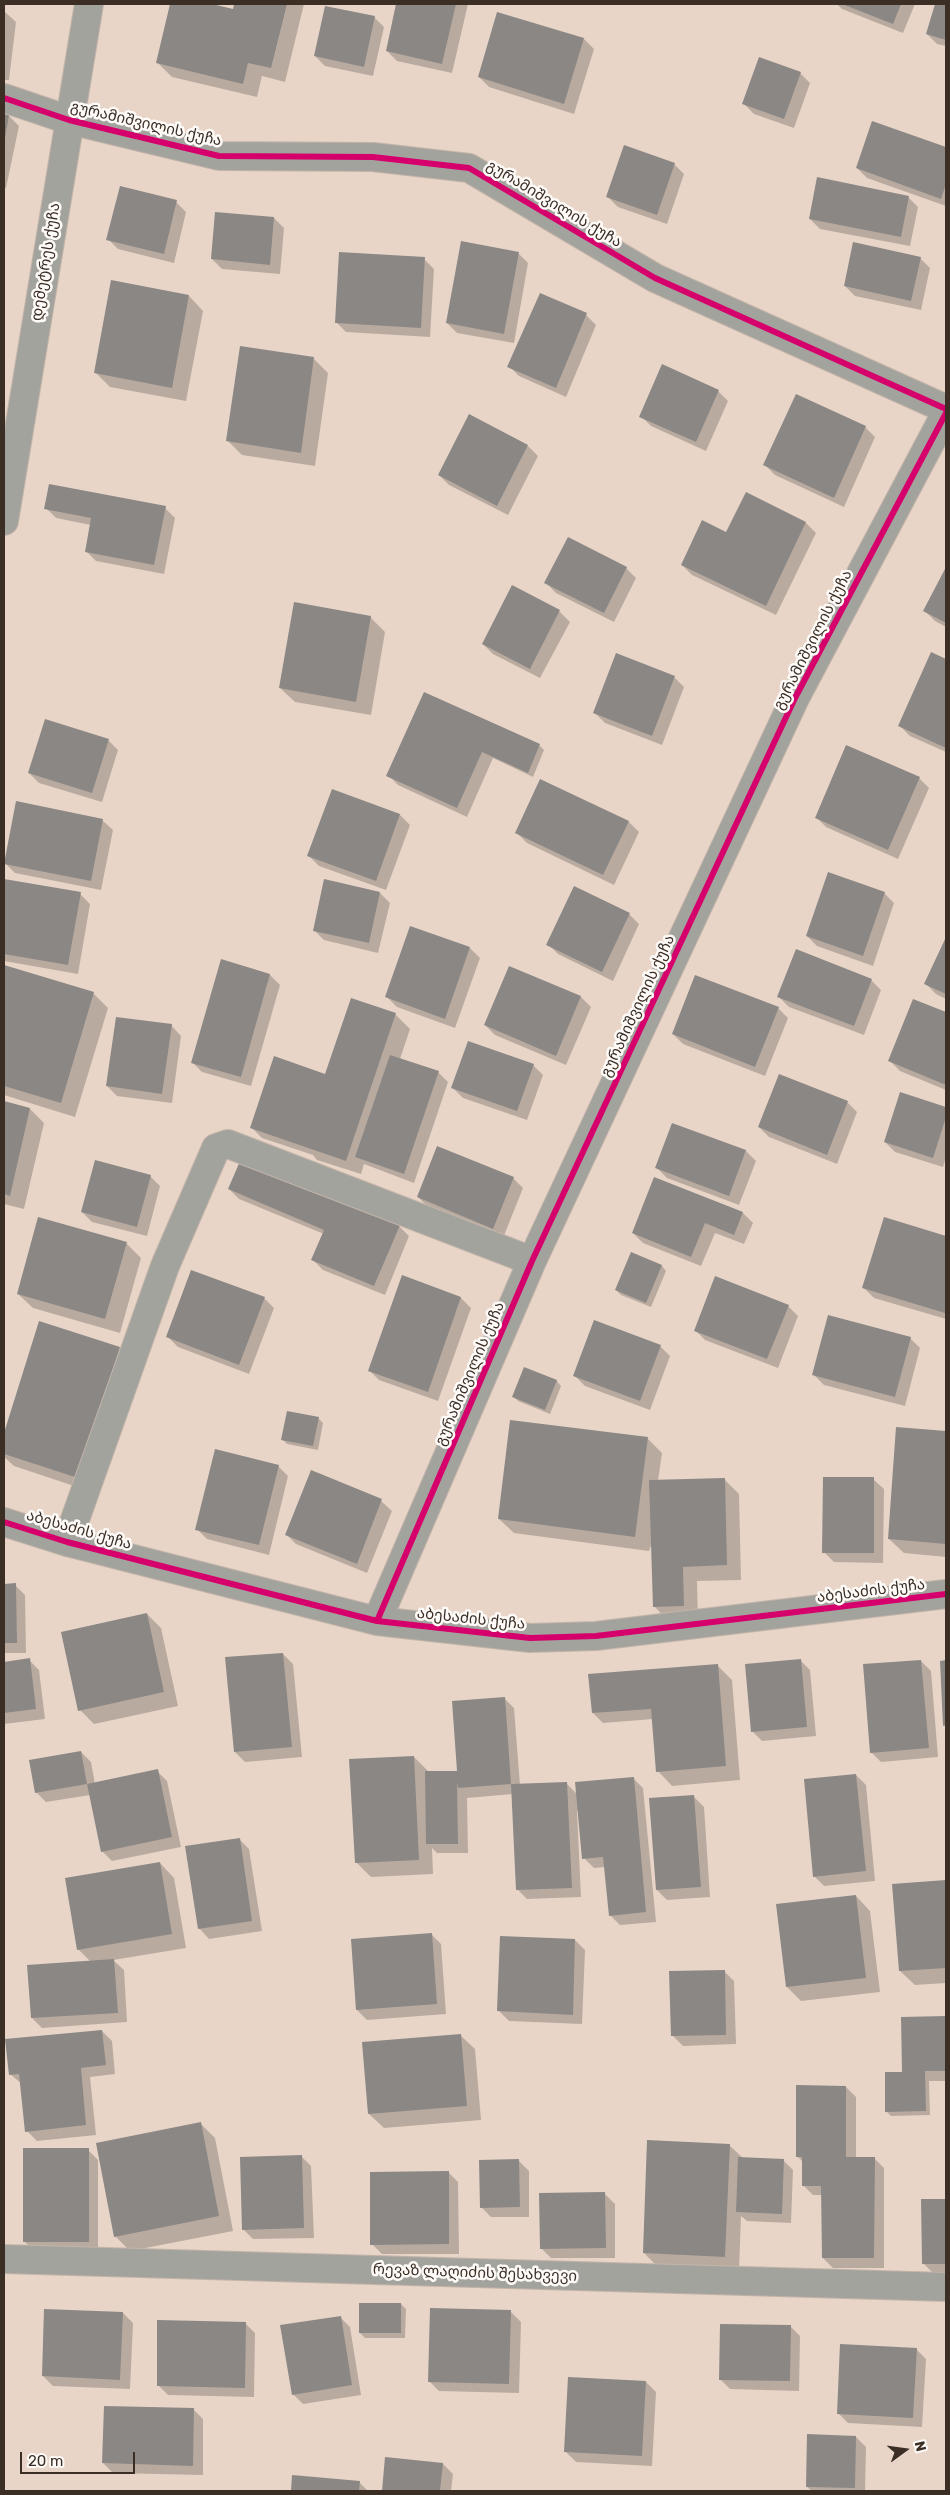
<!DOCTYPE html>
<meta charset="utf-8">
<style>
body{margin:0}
#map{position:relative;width:950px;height:2495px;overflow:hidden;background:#e8d5c7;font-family:Rubik,sans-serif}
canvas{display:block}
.frame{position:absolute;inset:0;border:5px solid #3b2e25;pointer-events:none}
.north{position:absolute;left:880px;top:2425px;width:50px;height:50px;-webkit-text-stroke:4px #fdfaf7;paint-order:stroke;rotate:76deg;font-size:14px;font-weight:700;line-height:20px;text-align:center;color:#3b2e25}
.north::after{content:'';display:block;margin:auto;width:18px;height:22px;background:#3b2e25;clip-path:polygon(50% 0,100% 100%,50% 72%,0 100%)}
.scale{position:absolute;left:20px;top:2452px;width:115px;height:22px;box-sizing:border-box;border:2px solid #3b2e25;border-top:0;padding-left:6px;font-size:15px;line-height:18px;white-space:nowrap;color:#3b2e25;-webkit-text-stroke:4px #fdfaf7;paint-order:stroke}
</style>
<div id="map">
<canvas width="950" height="2495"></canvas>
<div class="frame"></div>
<div class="north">N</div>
<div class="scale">20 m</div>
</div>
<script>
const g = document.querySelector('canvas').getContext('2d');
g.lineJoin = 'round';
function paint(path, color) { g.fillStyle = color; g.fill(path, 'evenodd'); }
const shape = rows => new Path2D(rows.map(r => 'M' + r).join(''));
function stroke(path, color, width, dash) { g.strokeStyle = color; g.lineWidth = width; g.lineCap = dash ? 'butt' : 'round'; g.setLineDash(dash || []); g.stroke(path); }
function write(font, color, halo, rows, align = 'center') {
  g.font = font + ' Rubik,"Noto Sans Georgian",sans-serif'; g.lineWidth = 5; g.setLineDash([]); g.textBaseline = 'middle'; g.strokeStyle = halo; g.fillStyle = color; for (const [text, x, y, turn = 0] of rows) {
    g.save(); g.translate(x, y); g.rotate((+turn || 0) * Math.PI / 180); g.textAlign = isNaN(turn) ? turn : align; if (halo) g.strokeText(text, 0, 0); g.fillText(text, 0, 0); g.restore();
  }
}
paint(shape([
 [171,4,207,4,234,10,236,4,304,4,285,82,262,76,257,97,172,77,157,62],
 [397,4,468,4,452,73,397,61,387,51],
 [837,4,915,4,903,33,842,9],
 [936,4,946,4,946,46,937,44,927,34],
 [4,11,16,22,9,80,4,80],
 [374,17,384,27,373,76,325,66,315,56],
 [584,39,594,49,574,114,489,87,479,77],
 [800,73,810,83,794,128,754,114,744,104],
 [4,115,9,116,19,126,6,188,4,188],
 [873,123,946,148,946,206,867,178,857,168],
 [674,164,684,174,667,224,618,207,608,197],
 [908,197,918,207,910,246,820,229,810,219],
 [176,202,186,212,174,263,118,249,108,239],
 [216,213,274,218,284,228,280,274,222,269,212,259],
 [518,253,528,263,514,343,457,333,447,323],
 [920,258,930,268,921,310,855,296,845,286],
 [424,259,434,269,430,337,346,332,336,322],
 [540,295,586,315,596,325,566,397,519,376,509,366],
 [189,296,203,311,186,401,110,387,95,372],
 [314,359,328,373,315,466,242,455,228,441],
 [718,391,728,401,706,451,651,426,641,416],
 [796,396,865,427,875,437,844,507,775,475,765,465],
 [528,446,538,456,508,515,449,485,439,475],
 [46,508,165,508,175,518,164,574,96,561,86,551,91,525,56,518],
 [806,523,816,533,776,615,692,575,682,565,727,533],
 [626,568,636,578,614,622,556,593,546,583],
 [946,569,946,627,935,621,925,611],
 [512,587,560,612,570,622,540,678,493,654,483,644],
 [295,604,371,618,385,632,371,715,295,702,280,688],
 [932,654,946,660,946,752,910,736,900,726],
 [674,677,684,687,662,745,605,723,595,713],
 [424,693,540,746,544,750,533,777,493,758,467,817,398,785,388,775],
 [108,740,118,750,102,802,39,783,29,773],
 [919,778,929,788,898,859,826,827,816,817],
 [541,780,629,822,639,832,614,885,527,843,517,833],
 [333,790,400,815,410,825,386,890,319,866,309,856],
 [102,820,113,830,101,890,15,873,5,863],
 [5,881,80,894,90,904,78,974,4,961],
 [380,893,390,903,378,953,324,940,314,930],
 [884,893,894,903,873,966,817,946,807,936],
 [629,914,639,924,613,981,558,954,548,944],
 [946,940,946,999,936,994,926,984],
 [470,948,480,958,455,1028,397,1007,387,997],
 [222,961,270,975,280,985,251,1086,202,1072,192,1062],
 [4,966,94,994,108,1008,75,1117,4,1095],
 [510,967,581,997,591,1007,566,1065,495,1035,485,1025],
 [871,980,881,990,864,1035,789,1007,779,997],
 [914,1000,946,1014,946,1090,900,1071,890,1061],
 [778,1008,788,1018,765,1076,683,1044,673,1034],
 [395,1014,410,1029,400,1059,438,1072,448,1082,414,1183,364,1164,361,1174,317,1160,313,1155,262,1138,252,1128,326,1075],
 [171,1025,181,1036,172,1103,117,1096,107,1086],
 [533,1065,543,1075,527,1120,463,1098,453,1088],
 [901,1093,946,1108,946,1157,943,1167,895,1152,885,1142],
 [847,1102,857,1112,837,1164,769,1137,759,1127],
 [4,1103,30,1109,44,1123,24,1209,4,1204],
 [673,1124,746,1151,756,1161,739,1205,667,1178,657,1168],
 [150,1176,160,1186,147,1236,92,1222,82,1212],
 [513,1178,523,1188,503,1238,428,1207,418,1197],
 [655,1179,743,1213,753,1223,744,1244,715,1233,701,1266,643,1243,633,1233],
 [229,1189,399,1226,409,1236,385,1295,323,1270,313,1260,324,1234,239,1199],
 [884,1219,946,1237,946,1319,874,1298,864,1288],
 [126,1243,141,1258,120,1333,33,1308,18,1294],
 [631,1253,662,1266,666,1271,651,1307,621,1295,616,1290],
 [403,1277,461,1298,471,1308,438,1401,379,1380,369,1370],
 [264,1298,274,1308,249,1374,178,1347,168,1337],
 [788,1306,798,1316,778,1368,705,1340,695,1330],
 [40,1323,119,1348,133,1363,92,1492,14,1466,4,1457,4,1437],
 [910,1338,920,1348,905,1406,824,1385,814,1375],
 [660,1346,670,1356,650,1410,585,1386,575,1376],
 [525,1369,557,1381,561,1386,550,1414,518,1401,514,1397],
 [318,1418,323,1423,318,1450,287,1444,282,1439],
 [898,1429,946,1432,946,1557,904,1553,889,1539],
 [647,1438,662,1453,658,1481,724,1479,739,1494,741,1580,697,1581,698,1620,668,1621,654,1606,652,1543,649,1551,514,1533,499,1519],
 [278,1466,288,1476,269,1555,207,1539,197,1529],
 [312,1472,381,1501,392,1511,367,1573,296,1544,286,1534],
 [873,1479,884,1489,883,1563,834,1562,824,1552],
 [4,1585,15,1585,25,1595,26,1653,4,1653],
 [147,1614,161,1628,178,1706,94,1724,80,1710],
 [283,1654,293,1664,302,1757,245,1762,235,1752],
 [29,1660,39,1670,45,1719,4,1724,4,1663],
 [800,1660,810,1670,816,1736,762,1741,752,1731],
 [921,1661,931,1671,938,1757,881,1762,871,1752],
 [941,1662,946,1662,946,1727,944,1725],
 [717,1665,732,1680,740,1780,672,1786,658,1771,653,1719,603,1723,593,1713],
 [504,1698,514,1708,520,1785,566,1783,578,1795,633,1778,643,1788,656,1922,620,1925,610,1915,605,1867,594,1868,584,1858,579,1811,577,1811,581,1897,527,1899,517,1889,513,1794,467,1798,468,1853,437,1853,432,1848,433,1874,371,1877,356,1862,414,1757,429,1772,458,1772],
 [81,1752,91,1762,95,1784,157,1771,167,1781,181,1847,112,1861,102,1851,90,1795,46,1802,36,1792],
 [856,1775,866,1785,875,1881,824,1886,814,1876],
 [694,1797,704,1807,710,1897,667,1900,657,1890],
 [239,1839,249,1849,262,1931,209,1939,199,1928],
 [160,1863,174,1878,186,1948,113,1960,124,1970,127,2022,42,2028,32,2018,91,1962,78,1949],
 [946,1881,946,1983,915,1985,900,1971,894,1885],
 [856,1896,870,1911,880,1992,801,2001,787,1987],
 [431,1934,441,1944,446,2014,367,2020,357,2010],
 [575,1940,585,1950,582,2024,509,2021,499,2011],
 [724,1971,734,1981,736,2044,683,2046,673,2036],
 [946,2018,946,2081,929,2081,930,2115,891,2116,886,2111,905,2073,903,2019],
 [102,2031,112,2041,115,2074,90,2077,96,2135,37,2141,27,2131,22,2084,10,2074],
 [460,2035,475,2049,481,2120,384,2128,369,2114],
 [846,2087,856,2097,856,2158,874,2158,884,2168,884,2268,833,2268,823,2258,823,2195,813,2195,803,2185,803,2162,797,2156],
 [201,2124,215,2138,233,2231,130,2251,115,2236],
 [729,2145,743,2158,783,2160,793,2170,791,2223,747,2221,741,2216,739,2271,658,2267,644,2253],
 [88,2150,98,2160,98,2252,34,2251,24,2241],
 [301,2156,311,2166,314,2238,253,2239,243,2229],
 [519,2161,529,2171,529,2217,491,2217,481,2207],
 [448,2172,458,2182,459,2254,382,2254,372,2244],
 [605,2194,615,2204,615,2258,551,2258,541,2248],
 [923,2200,946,2200,946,2273,933,2273,923,2263],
 [401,2304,406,2309,405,2338,365,2338,360,2333],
 [511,2312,521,2322,519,2393,439,2391,429,2381],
 [123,2313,133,2323,130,2389,53,2386,43,2376],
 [340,2317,350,2327,361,2395,303,2404,293,2394],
 [245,2323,255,2333,254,2397,168,2395,158,2385],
 [790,2326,800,2336,799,2391,730,2389,720,2379],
 [916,2349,926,2359,922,2427,848,2423,838,2413],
 [646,2382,656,2392,652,2466,576,2462,566,2452],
 [193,2409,203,2419,203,2475,113,2473,103,2463],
 [856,2437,866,2447,865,2491,812,2491,807,2487],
 [386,2458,443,2464,453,2474,451,2491,383,2491],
 [293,2477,359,2482,368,2491,292,2491]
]), '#0003');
paint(shape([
 [170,4,212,4,233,9,234,4,287,4,271,68,248,63,243,84,156,63],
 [396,4,456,4,442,64,386,51],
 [842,4,901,4,893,24],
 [935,4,946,4,946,40,926,34],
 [325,6,375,16,364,67,314,56],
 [497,12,584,38,564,104,478,77],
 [759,57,801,72,784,119,742,104],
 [4,114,9,115,5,138,4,138],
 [872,121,946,147,946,184,941,199,856,168],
 [624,145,675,163,657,215,606,197],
 [817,177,909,196,901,237,809,219],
 [120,186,177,200,164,254,106,240],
 [215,212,274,217,270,265,211,259],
 [461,241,519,252,504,334,446,323],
 [853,242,921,257,911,301,844,286],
 [339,252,425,257,421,328,335,323],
 [111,280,189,295,172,388,94,373],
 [540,293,587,313,556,388,507,367],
 [240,346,314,357,301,453,226,441],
 [662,364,719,390,696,442,639,417],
 [796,394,866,426,834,498,763,465],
 [469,414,528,445,497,506,438,475],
 [49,484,166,506,154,565,85,552,91,518,44,509],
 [746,492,806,522,766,606,681,565,702,520,726,532],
 [568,537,627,567,604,613,544,583],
 [946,567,946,623,923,611],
 [512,585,560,610,530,669,482,644],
 [294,602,371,616,356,702,279,688],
 [931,652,946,659,946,748,898,726],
 [616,653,675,676,652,736,593,713],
 [424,692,540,744,528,773,482,752,457,808,386,776],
 [45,719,109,739,92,793,28,773],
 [846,745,920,777,888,850,815,818],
 [540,779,629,821,603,875,515,833],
 [332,789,400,814,376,881,307,856],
 [16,801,103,819,91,881,4,864],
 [828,872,885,892,863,956,806,936],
 [4,879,81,892,68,965,4,954],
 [324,879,380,892,369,943,313,931],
 [574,886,630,913,602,972,546,945],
 [410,926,470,947,445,1019,385,997],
 [946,937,946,994,924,984],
 [796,949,872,979,854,1026,777,997],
 [221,959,270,974,241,1077,191,1063],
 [4,965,94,992,61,1103,4,1086],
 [509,966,581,996,556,1056,484,1025],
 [695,975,779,1007,755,1067,672,1034],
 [351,998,396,1013,346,1161,250,1128,274,1056,325,1074],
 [913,999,946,1012,946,1085,888,1061],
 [116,1017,172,1024,162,1094,106,1086],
 [468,1041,534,1064,517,1111,451,1088],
 [390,1055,439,1071,404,1174,355,1157],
 [779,1074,848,1101,827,1155,758,1127],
 [900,1092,946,1107,946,1117,933,1158,884,1142],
 [4,1101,30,1108,10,1196,4,1194],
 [672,1123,746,1150,729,1196,655,1168],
 [437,1146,514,1177,493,1229,417,1197],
 [241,1159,400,1225,374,1286,311,1260,324,1230,228,1189],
 [95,1160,151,1175,137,1227,81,1212],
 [654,1177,743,1212,734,1235,705,1223,691,1257,632,1233],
 [38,1217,127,1242,105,1319,17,1294],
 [884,1217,946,1236,945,1313,862,1288],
 [631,1252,662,1265,646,1303,615,1290],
 [191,1270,265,1297,239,1365,166,1337],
 [402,1275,461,1297,428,1392,368,1371],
 [715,1276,789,1305,767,1359,694,1331],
 [828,1315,911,1337,895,1397,812,1375],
 [594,1320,661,1345,640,1401,573,1376],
 [39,1321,120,1347,78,1478,4,1454,4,1433],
 [524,1367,557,1380,545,1410,512,1397],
 [287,1411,319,1417,313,1446,281,1440],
 [510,1420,648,1437,635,1537,498,1519],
 [896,1427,946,1431,946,1544,888,1539],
 [215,1449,279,1465,259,1545,195,1530],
 [311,1470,382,1499,357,1564,285,1535],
 [823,1477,874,1477,874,1553,822,1553],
 [725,1478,727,1565,683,1567,684,1606,653,1607,649,1480],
 [16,1583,17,1643,4,1643,4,1584],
 [147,1613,164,1692,78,1711,61,1632],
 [283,1653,292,1747,234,1752,225,1657],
 [30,1658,36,1709,4,1713,4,1662],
 [801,1659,807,1727,751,1732,745,1664],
 [921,1660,929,1748,870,1753,863,1664],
 [946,1660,946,1725,943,1726,940,1661],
 [718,1664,726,1766,656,1772,651,1709,592,1713,588,1674],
 [505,1697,511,1784,458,1788,457,1782,458,1844,426,1844,425,1771,457,1771,452,1701],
 [81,1751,87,1784,35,1793,29,1760],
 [414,1756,419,1860,355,1863,349,1759],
 [158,1769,172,1837,101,1852,87,1784],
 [856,1774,866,1871,813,1877,804,1779],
 [634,1777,646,1912,609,1916,603,1857,582,1859,575,1782],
 [567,1782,572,1888,516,1890,511,1784],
 [694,1795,701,1887,656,1890,649,1798],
 [240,1838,252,1921,198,1929,185,1846],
 [160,1862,172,1934,77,1950,65,1878],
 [946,1880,946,1968,899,1971,892,1884],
 [856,1895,866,1978,786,1987,776,1904],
 [432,1933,437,2004,356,2010,351,1939],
 [500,1936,575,1939,573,2015,497,2011],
 [114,1959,118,2013,31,2018,27,1965],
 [725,1970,726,2035,671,2036,669,1971],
 [946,2016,946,2071,925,2071,926,2111,885,2112,885,2072,902,2072,901,2017],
 [102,2030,106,2065,81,2068,86,2125,25,2132,19,2074,9,2075,5,2039],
 [461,2034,467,2106,368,2114,362,2042],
 [796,2085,846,2086,846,2157,875,2157,874,2258,822,2258,821,2186,802,2186,802,2157,796,2157],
 [201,2122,219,2216,114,2237,96,2143],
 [647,2140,730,2144,725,2257,643,2253],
 [23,2148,89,2148,89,2242,23,2242],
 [302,2155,304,2228,242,2230,240,2157],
 [738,2157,784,2159,782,2214,736,2212],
 [519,2159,520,2207,480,2208,479,2160],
 [449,2171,449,2244,370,2245,370,2172],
 [605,2192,606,2248,540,2249,539,2193],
 [921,2199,946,2199,946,2264,922,2264],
 [359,2303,401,2303,401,2333,359,2333],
 [430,2308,511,2310,509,2384,428,2382],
 [44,2309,123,2312,120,2380,42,2376],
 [341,2316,352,2385,292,2395,280,2325],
 [157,2320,246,2322,245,2388,157,2386],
 [720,2324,791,2325,790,2381,719,2380],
 [840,2344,917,2348,913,2418,837,2414],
 [568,2377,646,2381,642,2456,564,2452],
 [104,2406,194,2408,193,2466,102,2463],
 [807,2434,856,2436,855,2488,806,2487],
 [385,2457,443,2463,440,2491,382,2491],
 [292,2475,360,2481,359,2491,291,2491]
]), '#8a8785');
const minor = shape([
 [4,98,69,120,219,156,373,157,469,168,655,278,946,409],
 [4,521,89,4],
 [4,1522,67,1542,377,1621,530,1638,596,1636,946,1594],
 [67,1542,165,1266,216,1148,228,1144,532,1261],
 [377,1621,532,1261,795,698,946,413],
 [4,2259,946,2287]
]);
stroke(minor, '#c3b4a9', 30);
stroke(minor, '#a3a39e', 28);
stroke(shape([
 [4,98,69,120,219,156,373,157,469,168,655,278,946,409],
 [4,1522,67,1542,377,1621,530,1638,596,1636,946,1594],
 [377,1621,532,1261,795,698,946,413]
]), '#d6006c', 6);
write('15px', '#3b2e25', '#fdfaf7', [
 ["გურამიშვილის ქუჩა",146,124,13],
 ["გურამიშვილის ქუჩა",554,204,31],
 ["დემეტრეს ქუჩა",46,262,-81],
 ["გურამიშვილის ქუჩა",813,640,-63],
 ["გურამიშვილის ქუჩა",638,1006,-65],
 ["გურამიშვილის ქუჩა",470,1374,-67],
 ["აბესაძის ქუჩა",79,1530,16],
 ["აბესაძის ქუჩა",871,1591,-7],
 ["აბესაძის ქუჩა",471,1619,6],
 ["რევაზ ლაღიძის შესახვევი",475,2273,2]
]);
</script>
